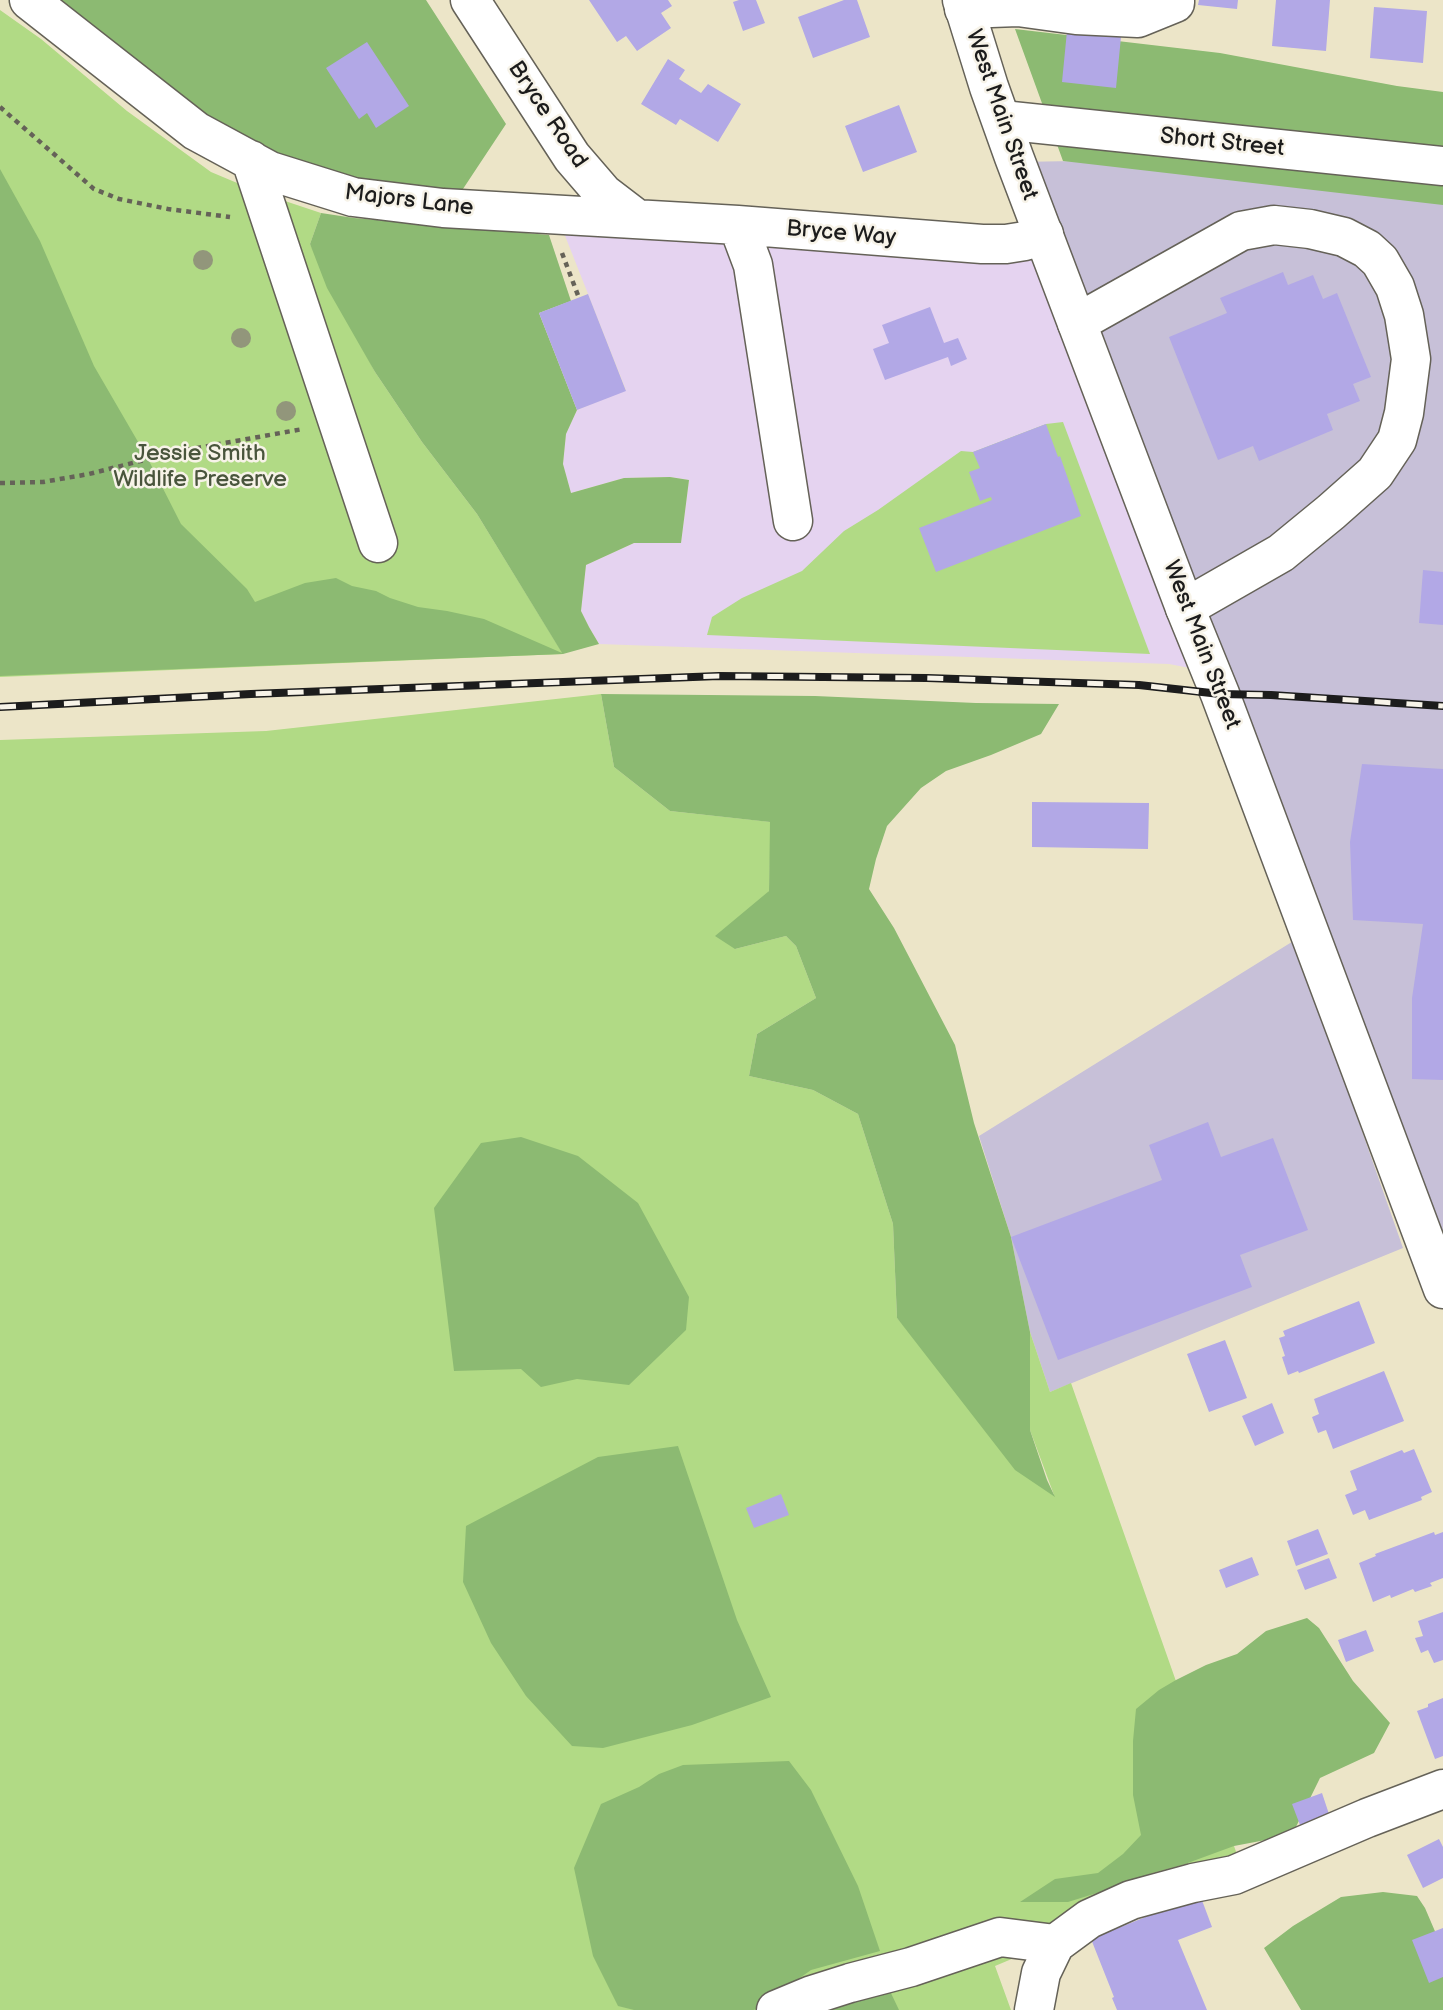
<!DOCTYPE html>
<style>
body{margin:0}
canvas{display:block;background:#ece5c8}
</style>
<canvas width="1443" height="2010"></canvas>
<script>
const g = document.querySelector('canvas').getContext('2d');
g.lineJoin = 'round';
function paint(path, color) { g.fillStyle = color; g.fill(path, 'evenodd'); }
const shape = rows => new Path2D(rows.map(r => 'M' + r).join(''));
function stroke(path, color, width, dash) { g.strokeStyle = color; g.lineWidth = width; g.lineCap = dash ? 'butt' : 'round'; g.setLineDash(dash || []); g.stroke(path); }
function write(font, color, halo, rows, align = 'center') {
  g.font = font + ' "Balsamiq Sans",sans-serif'; g.lineWidth = 5; g.setLineDash([]); g.textBaseline = 'middle'; g.strokeStyle = halo; g.fillStyle = color; for (const [text, x, y, turn = 0] of rows) {
    g.save(); g.translate(x, y); g.rotate((+turn || 0) * Math.PI / 180); g.textAlign = isNaN(turn) ? turn : align; if (halo) g.strokeText(text, 0, 0); g.fillText(text, 0, 0); g.restore();
  }
}
paint(shape([
 [560,223,1039,244,1195,669,1169,664,599,644,589,627,581,611,586,565,634,543,681,543,689,480,670,477,624,478,571,493,563,464,566,434,577,410,626,390]
]), '#e5d3f0');
paint(shape([
 [1075,161,1443,204,1443,1289,1016,162],
 [1295,940,1403,1248,1050,1392,1030,1332,1011,1237,979,1136]
]), '#c7c0d8');
paint(shape([
 [0,10,41,39,127,111,211,172,261,193,321,213,310,244,375,372,422,442,477,514,563,654,0,677],
 [1063,422,1150,654,707,635,712,617,742,598,802,571,844,531,878,510,961,451,973,452,1046,424],
 [601,694,614,767,670,811,771,822,769,891,735,949,786,936,796,946,816,998,757,1034,749,1076,813,1090,858,1114,893,1224,897,1318,1054,1495,1030,1430,1030,1332,1050,1392,1071,1383,1240,1863,995,1966,1011,2010,0,2010,0,740,266,731]
]), '#b1da85');
paint(shape([
 [45,0,426,0,506,124,457,198,357,181,272,155,200,115],
 [1015,29,1220,53,1397,86,1443,92,1443,205,1063,161],
 [0,169,40,241,94,366,148,459,181,524,247,589,255,602,305,583,336,578,352,586,376,591,390,598,418,607,447,611,484,619,562,653,477,514,422,442,375,372,327,288,310,244,321,213,354,218,549,235,571,301,539,313,577,410,566,434,563,464,571,493,624,478,670,477,689,480,681,543,634,543,586,565,581,611,589,627,599,644,563,654,0,676],
 [601,694,815,696,976,703,1059,704,1041,734,991,755,946,771,921,788,887,826,876,859,869,889,894,928,955,1045,974,1123,1011,1237,1030,1332,1030,1430,1047,1480,1055,1497,1015,1470,897,1318,893,1224,858,1114,813,1090,749,1076,757,1034,816,998,796,946,786,936,735,949,715,936,769,891,770,822,670,811,614,767],
 [521,1137,578,1156,638,1203,689,1297,686,1330,629,1385,577,1379,541,1387,521,1369,454,1371,434,1208,481,1143],
 [678,1446,737,1620,771,1697,692,1725,603,1748,572,1746,526,1696,491,1643,463,1582,466,1526,598,1457],
 [1307,1618,1319,1628,1353,1681,1390,1723,1374,1753,1320,1778,1292,1835,1234,1846,1185,1864,1152,1873,1113,1888,1068,1902,1020,1902,1055,1879,1098,1873,1123,1854,1141,1835,1133,1795,1133,1741,1136,1709,1159,1690,1176,1680,1206,1665,1237,1654,1266,1631],
 [789,1761,811,1790,858,1886,880,1951,811,1970,754,2010,634,2010,618,2006,593,1956,574,1868,601,1804,639,1787,659,1774,683,1765],
 [1383,1892,1417,1896,1425,1908,1443,1950,1443,2010,1301,2010,1264,1948,1293,1926,1341,1897],
 [889,1989,899,2010,811,2010]
]), '#8cba72');
paint(shape([
 [589,0,668,0,672,6,661,13,671,28,637,51,626,36,617,42],
 [739,0,756,0,765,23,743,31,733,2],
 [844,0,857,0,870,37,813,58,798,17],
 [1199,0,1238,0,1237,9,1198,5],
 [1276,0,1330,0,1326,51,1272,46],
 [1374,7,1427,11,1423,63,1370,58],
 [1067,31,1121,37,1116,88,1062,82],
 [367,42,409,106,376,128,367,113,359,119,326,68],
 [668,59,685,70,679,79,701,93,708,84,741,104,718,142,680,119,676,125,641,104],
 [899,105,917,152,863,172,845,126],
 [1283,272,1288,285,1313,275,1323,299,1337,293,1371,377,1353,384,1360,401,1327,414,1333,430,1259,461,1253,446,1218,460,1169,337,1227,313,1220,298],
 [588,294,626,391,577,410,539,313],
 [930,307,944,343,958,338,967,359,951,366,948,357,885,380,873,349,889,343,882,325],
 [1046,424,1058,457,1060,456,1081,516,936,572,919,528,992,500,991,497,980,501,969,472,980,468,973,452],
 [1423,570,1443,572,1443,625,1419,623],
 [1362,764,1443,769,1443,1080,1412,1079,1412,998,1423,924,1353,920,1350,842],
 [1032,802,1149,803,1148,849,1032,847],
 [1208,1122,1221,1157,1273,1138,1308,1230,1240,1255,1252,1287,1058,1360,1011,1237,1162,1180,1149,1145],
 [1359,1301,1375,1343,1299,1373,1298,1371,1288,1375,1282,1357,1285,1356,1279,1338,1285,1336,1283,1331],
 [1225,1340,1247,1398,1209,1412,1187,1354],
 [1384,1371,1404,1421,1333,1449,1326,1430,1318,1433,1312,1417,1319,1414,1314,1399],
 [1272,1403,1284,1433,1255,1446,1242,1416],
 [1414,1449,1432,1492,1421,1497,1422,1500,1369,1520,1365,1510,1353,1515,1345,1495,1357,1490,1350,1471,1402,1450,1404,1453],
 [781,1494,789,1515,754,1528,746,1508],
 [1318,1529,1328,1554,1296,1566,1287,1541],
 [1434,1532,1435,1535,1443,1532,1443,1578,1430,1583,1432,1586,1415,1592,1413,1589,1391,1598,1390,1595,1373,1602,1359,1563,1376,1556,1375,1554],
 [1252,1557,1259,1575,1226,1588,1219,1570],
 [1329,1558,1337,1578,1305,1590,1297,1570],
 [1443,1612,1443,1660,1434,1663,1428,1650,1421,1653,1415,1638,1423,1636,1418,1621],
 [1366,1630,1374,1651,1346,1662,1338,1640],
 [1443,1698,1443,1756,1435,1759,1417,1711,1428,1707,1428,1704],
 [1322,1793,1329,1814,1300,1825,1292,1804],
 [1439,1839,1443,1847,1443,1878,1423,1888,1407,1855],
 [1200,1895,1212,1927,1178,1940,1207,2010,1117,2010,1112,1998,1114,1997,1091,1939],
 [1443,1928,1443,1977,1429,1983,1412,1940]
]), '#b2a8e6');
const minor = shape([
 [29,0,196,131,270,171,353,197,443,208,738,225,982,244,1006,244,1025,241,1044,234],
 [470,0,572,157,603,193,637,219],
 [964,9,1018,7,1076,15,1138,18,1175,3,1175,0],
 [1002,120,1443,166],
 [251,160,378,543],
 [738,225,753,265,793,521],
 [1077,323,1241,231,1274,225,1310,229,1344,237,1367,249,1380,261,1395,287,1404,315,1411,359,1404,413,1397,440,1375,473,1331,512,1281,553,1185,608],
 [776,2010,812,1995,850,1983,911,1967,1000,1937,1055,1944],
 [1034,2010,1041,1973,1055,1944,1089,1919,1131,1900,1193,1883,1234,1875,1367,1818,1443,1789]
]);
const major = shape([
 [962,0,989,87,1014,157,1185,608,1220,694,1443,1289]
]);
stroke(minor, '#656258', 41);
stroke(major, '#656258', 41);
stroke(shape([
 [0,107,94,189,119,199,168,209,230,217],
 [562,253,579,298],
 [0,483,43,482,89,474,180,451,303,429]
]), '#656258', 4.5, [5, 5]);
stroke(minor, '#fff', 38);
stroke(major, '#fff', 38);
const rail = shape([
 [0,707,251,694,719,676,927,678,1139,685,1220,694,1271,695,1443,706]
]);
stroke(rail, '#1c1c1c', 8);
stroke(rail, '#f7f3e8', 5, [16]);
g.fillStyle = '#92967b';
for (const [x, y] of [
 [203,260],
 [241,338],
 [286,411]
]) { g.beginPath(); g.arc(x, y, 10, 0, 2 * Math.PI); g.fill(); }
write('23px', '#1c1c1c', '#f7f3e8', [
 ["Bryce Road",547,115,56],
 ["West Main Street",1001,115,71],
 ["Short Street",1222,143,6],
 ["Majors Lane",409,201,7],
 ["Bryce Way",841,234,5],
 ["West Main Street",1201,645,69]
]);
write('23px', '#49553c', '#f7f3e8', [
 ["Jessie Smith",200,454],
 ["Wildlife Preserve",200,480]
]);
</script>
